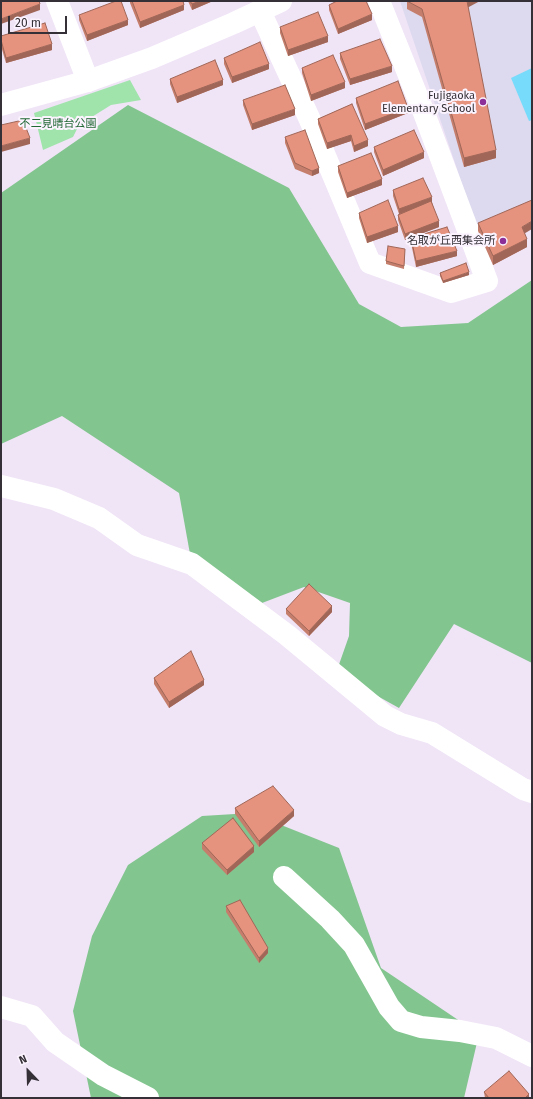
<!DOCTYPE html>
<meta charset="utf-8">
<style>
body{margin:0}
#map{position:relative;width:533px;height:1099px;overflow:hidden;background:#f0e4f7;font-family:"Fira Sans",sans-serif}
canvas{display:block}
.frame{position:absolute;inset:0;border:2px solid #353037;pointer-events:none}
.north{position:absolute;left:8px;top:1051px;width:40px;height:40px;-webkit-text-stroke:3px #fbf4ff;paint-order:stroke;rotate:337deg;font-size:11px;font-weight:700;line-height:16px;text-align:center;color:#353037}
.north::after{content:'';display:block;margin:auto;width:14px;height:18px;background:#353037;clip-path:polygon(50% 0,100% 100%,50% 72%,0 100%)}
.scale{position:absolute;left:8px;top:16px;width:59px;height:18px;box-sizing:border-box;border:2px solid #353037;border-top:0;padding-left:5px;font-size:12px;line-height:14px;white-space:nowrap;color:#353037;-webkit-text-stroke:3px #fbf4ff;paint-order:stroke}
</style>
<div id="map">
<canvas width="533" height="1099"></canvas>
<div class="frame"></div>
<div class="north">N</div>
<div class="scale">20 m</div>
</div>
<script>
const g = document.querySelector('canvas').getContext('2d');
g.lineJoin = 'round';
function paint(path, color) { g.fillStyle = color; g.fill(path, 'evenodd'); }
const shape = rows => new Path2D(rows.map(r => 'M' + r).join(''));
function stroke(path, color, width, dash) { g.strokeStyle = color; g.lineWidth = width; g.lineCap = dash ? 'butt' : 'round'; g.setLineDash(dash || []); g.stroke(path); }
function write(font, color, halo, rows, align = 'center') {
  g.font = font + ' "Fira Sans","Noto Sans JP",sans-serif'; g.lineWidth = 4; g.setLineDash([]); g.textBaseline = 'middle'; g.strokeStyle = halo; g.fillStyle = color; for (const [text, x, y, turn = 0] of rows) {
    g.save(); g.translate(x, y); g.rotate((+turn || 0) * Math.PI / 180); g.textAlign = isNaN(turn) ? turn : align; if (halo) g.strokeText(text, 0, 0); g.fillText(text, 0, 0); g.restore();
  }
}
paint(shape([
 [400,1,532,1,532,203,476,225]
]), '#ddd9ee');
paint(shape([
 [130,80,141,100,111,105,79,125,73,137,43,150,34,113]
]), '#a0e4ac');
paint(shape([
 [128,105,289,188,359,304,401,327,468,323,532,280,532,663,454,624,399,708,336,673,349,636,350,603,304,587,262,603,190,554,179,493,62,416,1,444,1,193],
 [251,813,339,848,381,968,479,1034,464,1098,91,1098,73,1011,92,936,128,865,202,816]
]), '#83c58f');
paint(shape([
 [532,68,532,120,529,121,511,78]
]), '#77dbfb');
stroke(shape([
 [57,1,88,81],
 [260,11,310,120,370,263,451,292,487,281,424,113,379,1],
 [1,486,54,499,99,518,137,545,192,564,287,635,385,716,401,724,432,733,523,789,532,792],
 [284,877,330,919,354,945,389,1007,401,1021,421,1027,460,1031,496,1038,532,1056],
 [1,1007,32,1016,55,1042,103,1075,148,1098]
]), '#fff', 22);
stroke(shape([
 [1,105,88,81,152,58,234,23,281,1]
]), '#fff', 22);
paint(shape([
 [130,1,183,1,184,10,140,28,130,3],
 [188,1,213,1,192,10],
 [407,1,468,8,496,158,464,167,422,17,407,9],
 [329,5,372,20,338,34,329,10],
 [79,15,128,25,87,41,79,20],
 [280,27,328,42,288,56,280,33],
 [1,36,52,50,6,63,1,46],
 [340,53,392,72,350,85,340,59],
 [224,58,269,69,232,83,224,64],
 [302,68,345,88,311,101,302,73],
 [170,79,223,85,177,103,170,84],
 [356,98,408,113,365,130,356,103],
 [243,100,295,115,252,130,243,105],
 [352,104,368,146,354,152,351,141,327,149,318,124,318,119],
 [285,137,319,173,312,176,295,169,285,143],
 [374,147,424,158,383,176,374,152],
 [338,166,382,185,347,198,338,172],
 [393,190,432,202,439,227,405,240,398,220,398,215,399,214,393,196],
 [359,213,398,232,367,243,359,218],
 [478,223,524,233,527,247,493,265,478,231],
 [411,238,457,256,416,267,411,243],
 [405,249,404,269,386,264,386,261],
 [440,273,469,275,443,283,440,276],
 [286,609,332,612,309,636,286,614],
 [154,678,204,685,169,708,154,684],
 [235,808,294,816,259,847,235,814],
 [202,843,254,852,227,875,202,849],
 [226,906,268,953,259,963,226,912],
 [484,1092,529,1098,485,1098]
]), '#c57e6c');
paint(shape([
 [200,1,213,1,192,10,192,4],
 [467,1,480,1,467,8],
 [40,4,40,10,1,24,1,19],
 [184,5,184,10,140,28,140,22],
 [372,14,372,20,338,34,338,29],
 [128,20,128,25,87,41,87,35],
 [328,36,328,42,288,56,288,50],
 [52,44,52,50,6,63,6,58],
 [269,64,269,69,232,83,232,77],
 [392,66,392,72,350,85,350,79],
 [223,80,223,85,177,103,177,97],
 [345,82,345,88,311,101,311,95],
 [408,108,408,113,365,130,365,124],
 [295,109,295,115,252,130,252,124],
 [351,135,351,141,327,149,327,143],
 [30,138,30,144,1,152,1,146],
 [368,140,368,146,354,152,354,146],
 [496,150,496,158,464,167,464,158],
 [424,152,424,158,383,176,383,170],
 [319,168,319,173,312,176,312,171],
 [382,179,382,185,347,198,347,193],
 [432,197,432,202,399,214,399,209],
 [439,221,439,227,405,240,405,234],
 [532,221,532,229,522,235,522,227],
 [398,226,398,232,367,243,367,237],
 [527,239,527,247,493,265,493,256],
 [457,251,457,256,416,267,416,261],
 [469,272,469,275,443,283,443,281],
 [332,606,332,612,309,636,309,631],
 [204,680,204,685,169,708,169,702],
 [294,810,294,816,259,847,259,841],
 [254,846,254,852,227,875,227,870],
 [268,948,268,953,259,963,259,958],
 [529,1094,529,1098,525,1098]
]), '#a06758');
const building = shape([
 [1,1,39,1,40,4,1,19,1,1],
 [116,1,121,1,128,20,87,35,79,15,116,1],
 [132,1,183,1,184,5,140,22,132,1],
 [190,1,200,1,192,4,190,1],
 [337,1,366,1,372,14,338,29,329,5,337,1],
 [407,1,467,1,496,150,464,158,422,9,407,1],
 [318,12,328,36,288,50,280,27,318,12],
 [45,23,52,44,6,58,1,40,1,36,45,23],
 [380,39,392,66,350,79,340,53,380,39],
 [260,42,269,64,232,77,224,58,260,42],
 [333,55,345,82,311,95,302,68,333,55],
 [215,60,223,80,177,97,170,79,215,60],
 [398,81,408,108,365,124,356,98,398,81],
 [285,85,295,109,252,124,243,100,285,85],
 [352,104,368,140,354,146,351,135,327,143,318,119,352,104],
 [23,120,30,138,1,146,1,125,23,120],
 [305,130,319,168,312,171,295,163,285,137,305,130],
 [414,130,424,152,383,170,374,147,414,130],
 [371,153,382,179,347,193,338,166,371,153],
 [423,178,432,197,399,209,393,190,423,178],
 [388,200,398,226,367,237,359,213,388,200],
 [532,200,532,221,522,227,527,239,493,256,478,223,532,200],
 [431,201,439,221,405,234,398,215,431,201],
 [447,227,457,251,416,261,411,238,447,227],
 [388,246,405,249,404,266,386,261,388,246],
 [466,263,469,272,443,281,440,273,466,263],
 [309,584,332,606,309,631,286,609,309,584],
 [191,651,204,680,169,702,154,678,191,651],
 [273,786,294,810,259,841,235,808,273,786],
 [233,818,254,846,227,870,202,843,233,818],
 [240,900,268,948,259,958,226,906,240,900],
 [509,1071,529,1094,525,1098,489,1098,484,1092,509,1071]
]);
paint(building, '#e5937e');
stroke(building, '#a06758', 1);
for (const [x, y, r, color] of [
 [483,102,4,"#8d2f99"],
 [503,241,4,"#8d2f99"]
]) { const dot = new Path2D(); dot.arc(x, y, r, 0, 2 * Math.PI); g.fillStyle = color; g.fill(dot); stroke(dot, '#fbf4ff', 1.5); }
write('11px', '#353037', '#fbf4ff', [
 ["Fujigaoka",475,96],
 ["Elementary School",475,109],
 ["名取が丘西集会所",495,241]
], 'right');
write('11px', '#226835', '#fbf4ff', [
 ["不二見晴台公園",58,124]
]);
</script>
